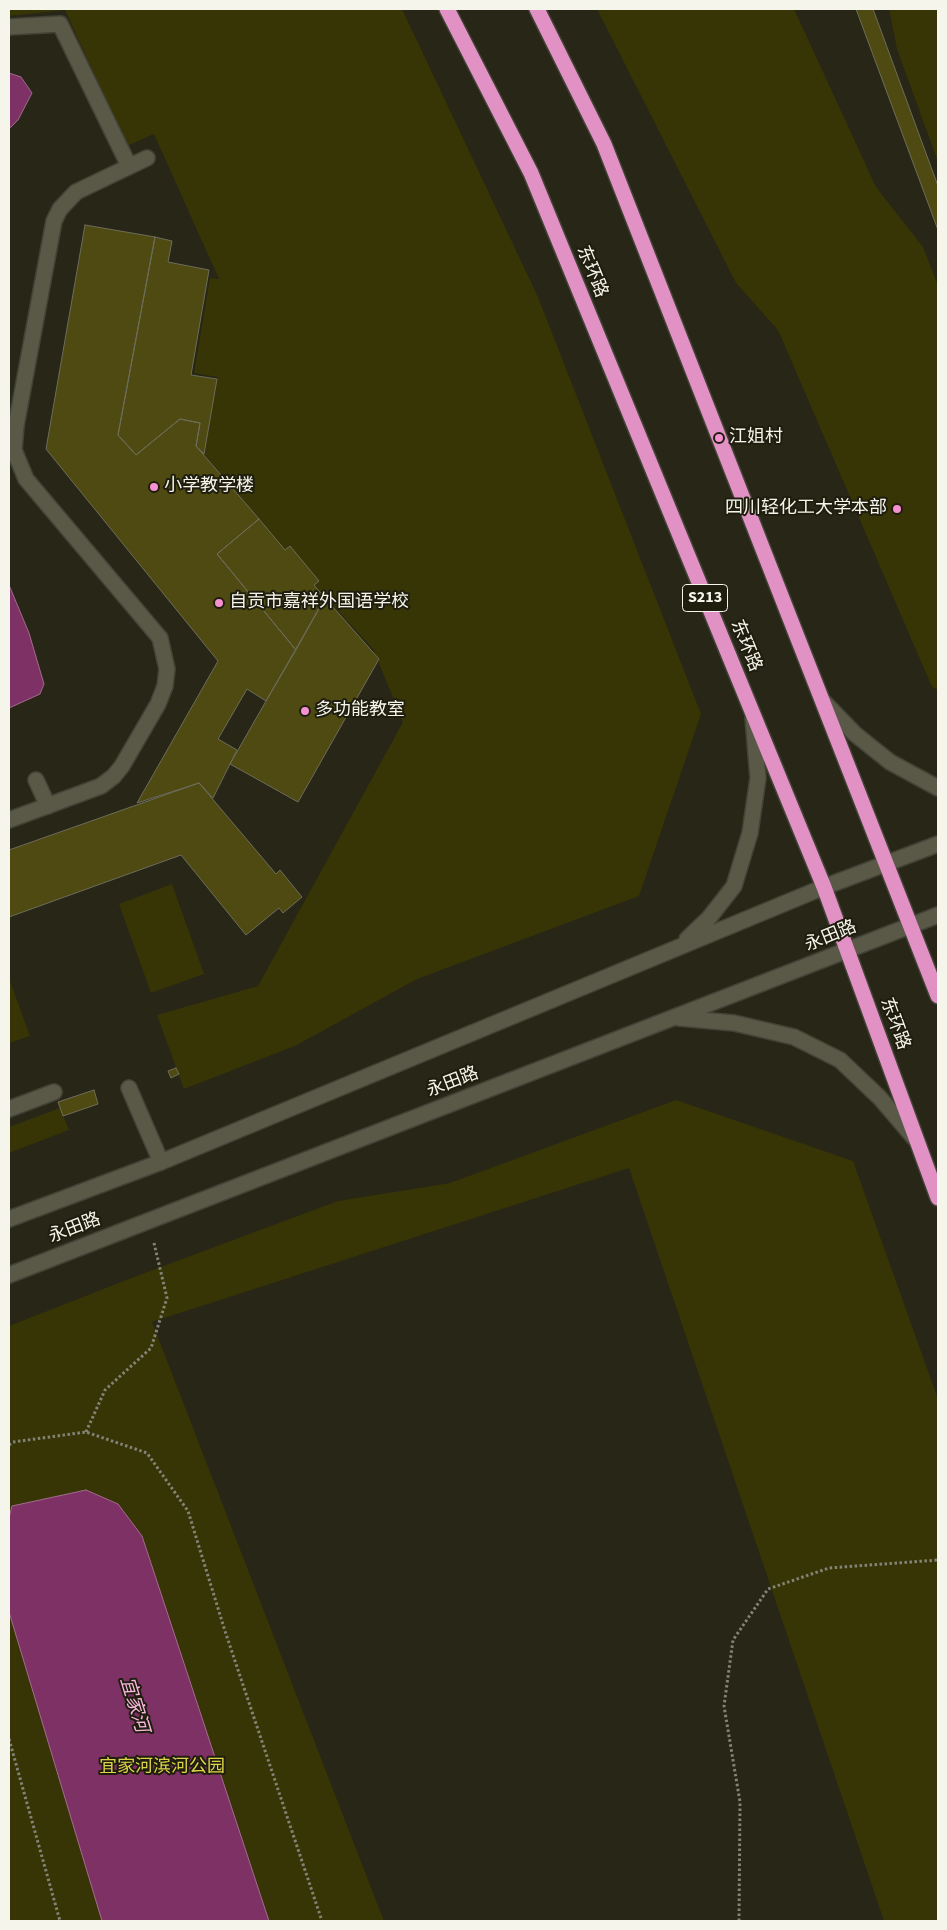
<!DOCTYPE html>
<meta charset="utf-8">
<style>
body{margin:0}
#map{position:relative;width:947px;height:1930px;overflow:hidden;background:#272617;font-family:"Source Sans 3",sans-serif}
canvas{display:block}
.frame{position:absolute;inset:0;border:10px solid #f5f5eb;pointer-events:none}
</style>
<div id="map">
<canvas width="947" height="1930"></canvas>
<div class="frame"></div>
</div>
<script>
const g = document.querySelector('canvas').getContext('2d');
g.lineJoin = 'round';
function paint(path, color) { g.fillStyle = color; g.fill(path, 'evenodd'); }
const shape = rows => new Path2D(rows.map(r => 'M' + r).join(''));
function stroke(path, color, width, dash) { g.strokeStyle = color; g.lineWidth = width; g.lineCap = dash ? 'butt' : 'round'; g.setLineDash(dash || []); g.stroke(path); }
function write(font, color, halo, rows, align = 'center') {
  g.font = font + ' "Source Sans 3","Noto Sans SC",sans-serif'; g.lineWidth = 4; g.setLineDash([]); g.textBaseline = 'middle'; g.strokeStyle = halo; g.fillStyle = color; for (const [text, x, y, turn = 0] of rows) {
    g.save(); g.translate(x, y); g.rotate((+turn || 0) * Math.PI / 180); g.textAlign = isNaN(turn) ? turn : align; if (halo) g.strokeText(text, 0, 0); g.fillText(text, 0, 0); g.restore();
  }
}
paint(shape([
 [9,9,402,9,538,297,701,714,639,896,417,979,295,1046,184,1089,157,1015,258,986,403,722,373,649,314,585,290,547,285,550,204,454,217,377,194,373,210,278,219,279,154,134,127,146,65,10,9,16],
 [597,9,794,9,876,187,923,247,938,285,938,690,932,687,778,330,736,283],
 [889,9,938,9,938,162,897,49],
 [172,884,204,974,151,993,119,904],
 [9,978,30,1036,9,1043],
 [676,1100,853,1161,938,1399,938,1921,884,1921,629,1168,152,1322,384,1921,9,1921,9,1326,134,1277,338,1201,450,1183],
 [60,1108,69,1130,9,1153,9,1127]
]), '#373405');
const water = shape([
 [9,73,21,77,32,93,18,120,9,129,9,73],
 [9,585,29,633,44,684,40,694,9,708,9,585],
 [86,1490,118,1504,142,1536,269,1921,102,1921,9,1612,9,1518,12,1506,86,1490]
]);
paint(water, '#7e3165');
stroke(water, '#a26c8d', 1);
const building = shape([
 [856,9,873,9,938,186,938,230,856,9],
 [85,225,155,237,118,435,136,455,180,419,200,423,196,446,259,519,217,554,296,650,266,701,247,689,218,739,237,750,213,798,199,783,137,803,218,661,46,449,85,225],
 [155,237,172,241,168,262,209,270,191,375,217,379,204,454,196,446,200,423,180,419,136,455,118,435,155,237],
 [259,519,285,550,290,546,319,581,314,585,325,598,296,650,217,554,259,519],
 [325,598,379,659,298,802,230,764,325,598],
 [199,783,276,874,280,870,302,897,283,913,279,908,246,935,181,855,9,917,9,850,199,783],
 [176,1068,179,1074,171,1078,168,1071,176,1068],
 [94,1090,98,1104,63,1116,58,1102,94,1090]
]);
paint(building, '#4e4a12');
stroke(building, '#6e6d5b', 1);
const lane = shape([
 [9,27,60,24,129,166],
 [36,780,48,806],
 [9,820,101,786,114,776,122,766,158,704,165,686,167,669,160,638,26,479,14,450,16,426,54,221,60,209,76,192,147,158],
 [129,1088,161,1162],
 [9,1109,54,1092]
]);
const secondary = shape([
 [823,701,855,734,890,762,938,788],
 [687,939,709,918,734,886,750,833,758,778,753,718],
 [679,1018,734,1023,794,1037,840,1060,880,1098,915,1139],
 [9,1219,161,1162,824,887,938,844],
 [9,1275,938,915]
]);
const highway = shape([
 [447,9,531,173,824,887,938,1198],
 [537,9,604,144,938,996]
]);
stroke(lane, '#424236', 18);
stroke(secondary, '#424236', 18);
stroke(highway, '#424236', 18);
stroke(shape([
 [86,1432,105,1390,151,1348,167,1298,154,1243],
 [9,1445,13,1442,86,1432,147,1453,188,1511,225,1631,322,1921],
 [9,1739,60,1921],
 [739,1921,740,1802,724,1706,733,1640,768,1589,829,1568,938,1560]
]), '#848377', 3, [2.5, 2.5]);
stroke(lane, '#5a5948', 15);
stroke(secondary, '#5a5948', 15);
stroke(highway, '#e291c4', 15);
for (const [x, y, r, color] of [
 [719,438,5,"#f590d1"],
 [154,487,5,"#f590d1"],
 [897,509,5,"#f590d1"],
 [219,603,5,"#f590d1"],
 [305,711,5,"#f590d1"]
]) { const dot = new Path2D(); dot.arc(x, y, r, 0, 2 * Math.PI); g.fillStyle = color; g.fill(dot); stroke(dot, '#1e1d0e', 2); }
for (const [x, y, w] of [
 [705,598,45]
]) { const box = new Path2D(); box.roundRect(x - w / 2, y - 13.5, w, 27, 4); g.fillStyle = '#1e1d0e'; g.fill(box); stroke(box, '#f5f5eb', 1); }
write('bold 16px', '#f5f5eb', null, [
 ["S213",705,598]
]);
write('18px', '#f5f5eb', '#1e1d0e', [
 ["东环路",591,272,68],
 ["东环路",745,646,68],
 ["永田路",831,937,-22],
 ["东环路",894,1024,70],
 ["永田路",453,1083,-21],
 ["永田路",75,1229,-21]
]);
write('18px', '#f5f5eb', '#1e1d0e', [
 ["江姐村",729,438],
 ["小学教学楼",164,487],
 ["四川轻化工大学本部",887,509,"right"],
 ["自贡市嘉祥外国语学校",229,603],
 ["多功能教室",315,711]
], 'left');
write('18px', '#ddd34a', '#1e1d0e', [
 ["宜家河滨河公园",162,1768]
]);
write('italic 19px', '#f9b6df', '#1e1d0e', [
 ["宜家河",133,1705,73]
]);
</script>
